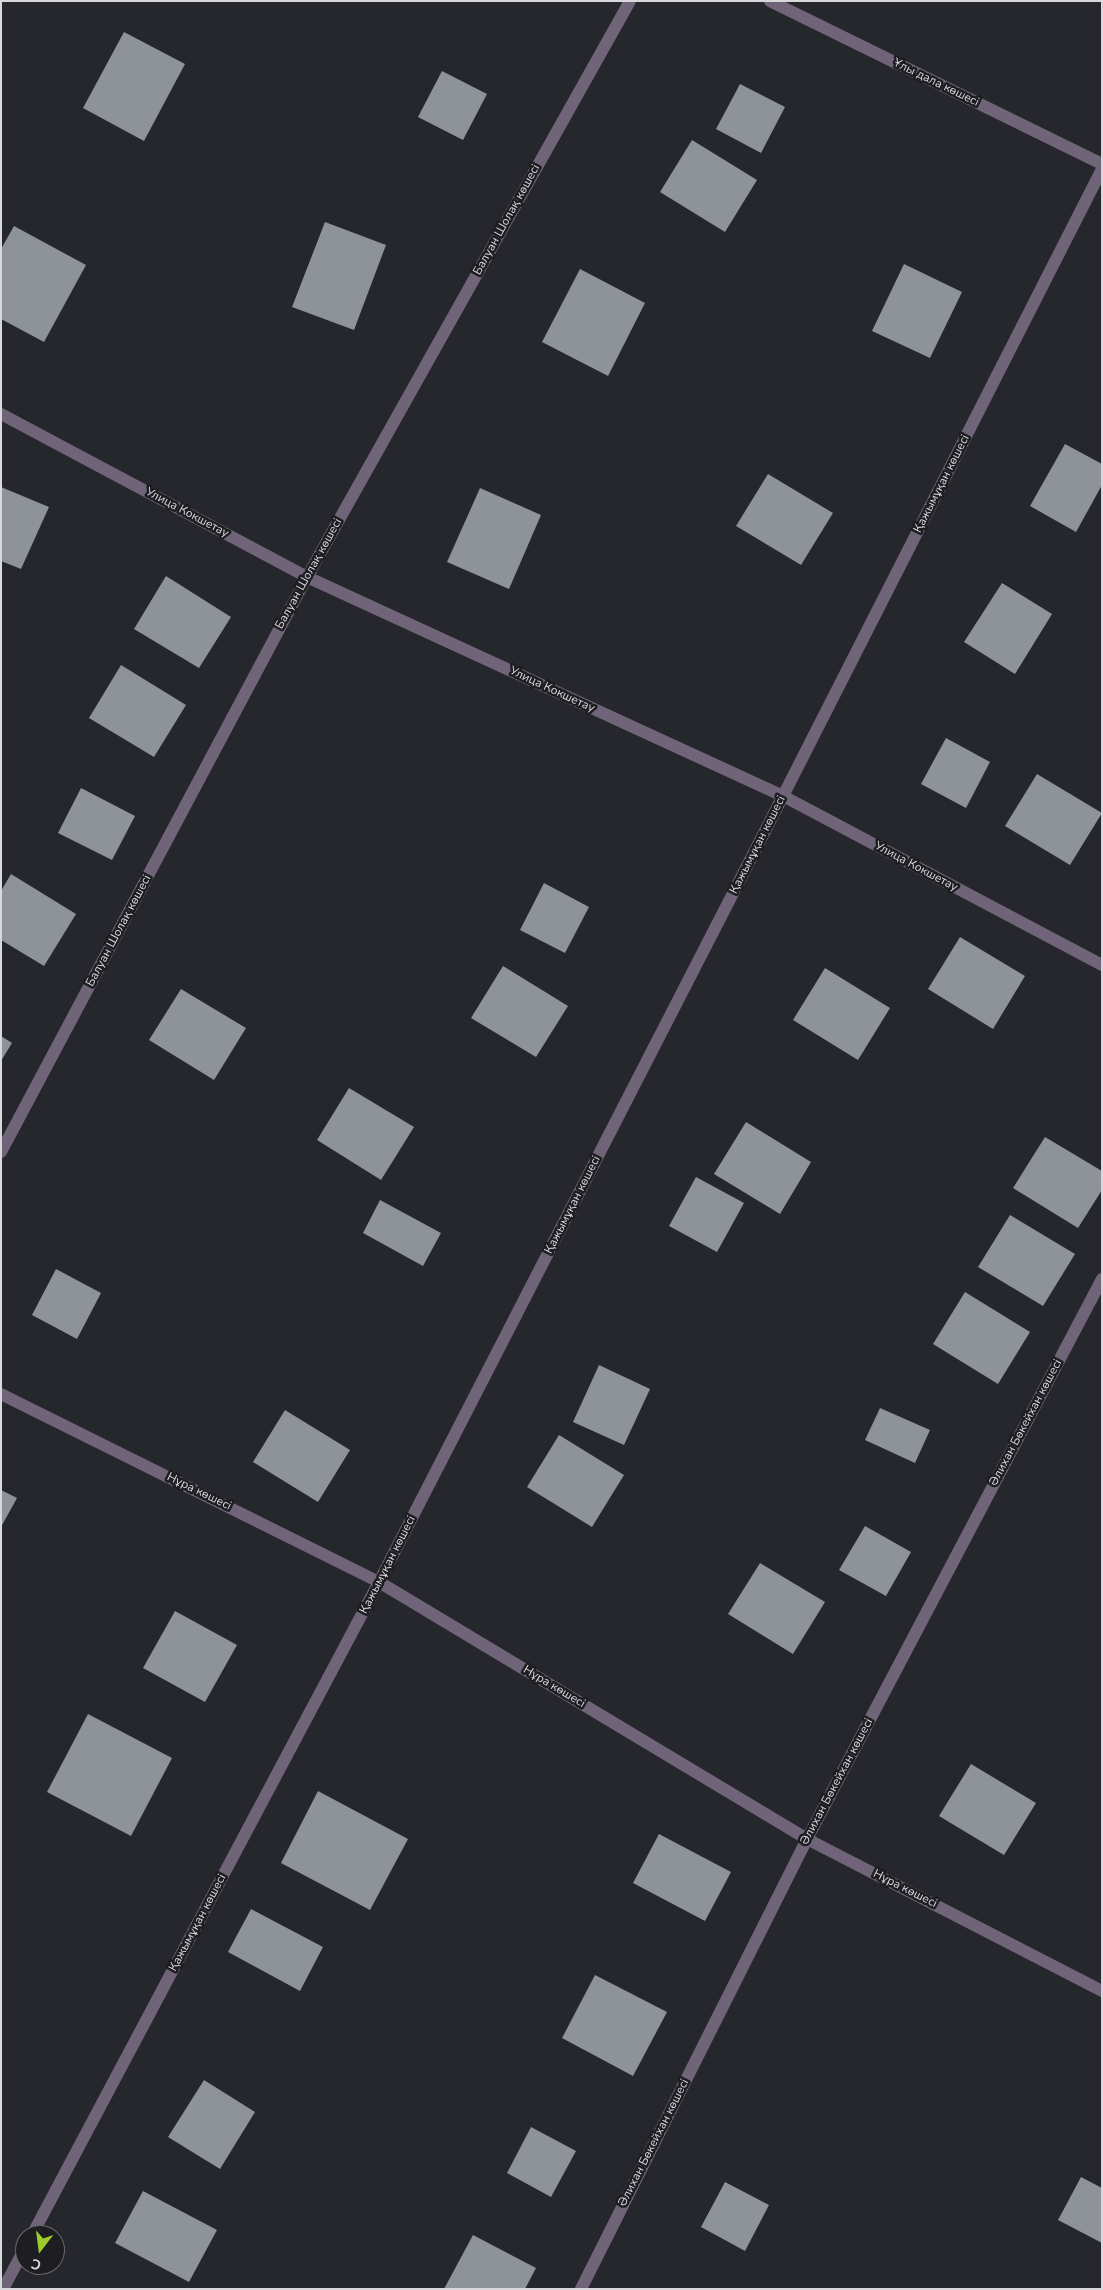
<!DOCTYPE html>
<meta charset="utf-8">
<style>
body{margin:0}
#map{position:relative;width:1103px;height:2290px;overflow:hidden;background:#26272c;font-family:"Nunito Sans",sans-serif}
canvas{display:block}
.frame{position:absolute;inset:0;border:2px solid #d9d9dd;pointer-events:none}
.north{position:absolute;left:15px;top:2225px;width:50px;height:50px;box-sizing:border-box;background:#1d1d22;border:1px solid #68686d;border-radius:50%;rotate:195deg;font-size:14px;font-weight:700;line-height:20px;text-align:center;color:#d9d9dd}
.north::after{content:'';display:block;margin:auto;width:18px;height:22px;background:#9fca2c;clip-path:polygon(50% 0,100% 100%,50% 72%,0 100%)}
</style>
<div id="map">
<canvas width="1103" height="2290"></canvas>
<div class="frame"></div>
<div class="north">С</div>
</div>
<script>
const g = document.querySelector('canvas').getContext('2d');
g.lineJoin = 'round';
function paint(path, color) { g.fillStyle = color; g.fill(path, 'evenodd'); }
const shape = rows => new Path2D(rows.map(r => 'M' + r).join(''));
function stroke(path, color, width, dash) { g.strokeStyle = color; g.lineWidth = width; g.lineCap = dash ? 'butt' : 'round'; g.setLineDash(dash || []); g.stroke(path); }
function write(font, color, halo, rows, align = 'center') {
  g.font = font + ' "Nunito Sans",sans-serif'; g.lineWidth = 5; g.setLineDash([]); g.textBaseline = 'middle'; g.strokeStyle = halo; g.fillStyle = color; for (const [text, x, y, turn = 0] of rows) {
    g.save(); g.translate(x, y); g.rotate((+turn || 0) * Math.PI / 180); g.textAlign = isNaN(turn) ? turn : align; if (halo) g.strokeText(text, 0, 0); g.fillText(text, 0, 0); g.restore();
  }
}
paint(shape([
 [124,32,185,64,144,141,83,108],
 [442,71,487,94,463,140,418,117],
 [740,84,785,107,761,153,716,129],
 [692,140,757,180,725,232,660,192],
 [325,222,386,245,354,330,292,307],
 [14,226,86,265,44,342,1,319,1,249],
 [904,264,962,292,930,358,872,331],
 [580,269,645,303,608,376,542,342],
 [1065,444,1102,464,1102,485,1076,532,1030,506],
 [768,474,833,513,801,565,736,526],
 [1,487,49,507,21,569,1,561],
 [480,488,541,515,509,589,447,562],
 [166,576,231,617,199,668,134,629],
 [1002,583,1052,614,1015,674,964,642],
 [121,665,186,705,154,757,89,718],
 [946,738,990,762,966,808,921,784],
 [1037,774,1102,813,1070,865,1005,826],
 [81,788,135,816,112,860,58,833],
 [11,874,76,914,44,966,1,940,1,891],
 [544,883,589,907,565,953,520,930],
 [960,937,1025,976,993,1029,928,989],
 [503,966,568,1006,536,1057,471,1018],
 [825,968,890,1008,858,1060,793,1020],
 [181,989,246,1028,214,1080,149,1040],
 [1,1036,12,1043,1,1061],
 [349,1088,414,1127,381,1180,317,1140],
 [746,1122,811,1162,780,1214,714,1174],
 [1045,1137,1102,1171,1102,1190,1078,1228,1013,1188],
 [696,1177,744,1203,717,1252,669,1226],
 [380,1200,441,1233,423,1266,363,1233],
 [1010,1215,1075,1254,1043,1306,978,1267],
 [56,1269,101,1293,77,1339,32,1315],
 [965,1292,1030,1332,998,1384,933,1344],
 [599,1365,650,1389,624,1445,573,1422],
 [880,1408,930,1430,915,1463,865,1440],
 [285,1410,350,1450,318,1502,253,1462],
 [559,1435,624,1475,592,1527,527,1487],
 [1,1490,17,1498,1,1527],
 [865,1526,911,1552,886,1596,839,1570],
 [760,1563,825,1602,793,1654,728,1614],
 [175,1611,237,1645,205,1702,143,1668],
 [88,1714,172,1758,131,1836,47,1792],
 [971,1764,1036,1803,1004,1855,939,1816],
 [318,1791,408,1839,370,1910,281,1863],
 [659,1834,731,1872,705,1921,633,1883],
 [251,1909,323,1947,300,1991,228,1952],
 [595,1975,667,2012,633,2076,562,2038],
 [204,2080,255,2112,220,2169,168,2137],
 [531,2127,576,2151,551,2197,507,2173],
 [1081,2177,1102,2188,1102,2243,1058,2220],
 [725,2182,769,2205,745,2251,701,2227],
 [143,2191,217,2230,189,2282,115,2243],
 [473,2235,536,2268,525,2289,444,2289]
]), '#8e9399');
stroke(shape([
 [770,1,1102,164],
 [1,414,307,577,783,796,1102,965],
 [1,1152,307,577,630,1],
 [1,1394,379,1582,807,1839,1102,1991],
 [32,2235,379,1582,783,796,1102,169],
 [3,2289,25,2248],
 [581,2289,807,1839,1102,1279]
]), '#706478', 12);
write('12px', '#d9d9dd', '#1d1d22', [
 ["Ұлы дала көшесі",936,83,26],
 ["Балуан Шолақ көшесі",507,220,-61],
 ["Қажымұқан көшесі",942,484,-63],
 ["Улица Кокшетау",187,513,28],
 ["Балуан Шолақ көшесі",309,574,-61],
 ["Улица Кокшетау",552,690,25],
 ["Қажымұқан көшесі",758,845,-63],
 ["Улица Кокшетау",916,867,28],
 ["Балуан Шолақ көшесі",119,931,-62],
 ["Қажымұқан көшесі",573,1205,-63],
 ["Әлихан Бөкейхан көшесі",1026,1423,-62],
 ["Нұра көшесі",199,1492,26],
 ["Қажымұқан көшесі",388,1565,-63],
 ["Нұра көшесі",554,1687,31],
 ["Әлихан Бөкейхан көшесі",837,1782,-62],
 ["Нұра көшесі",905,1889,27],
 ["Қажымұқан көшесі",198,1923,-62],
 ["Әлихан Бөкейхан көшесі",654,2143,-63]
]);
</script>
